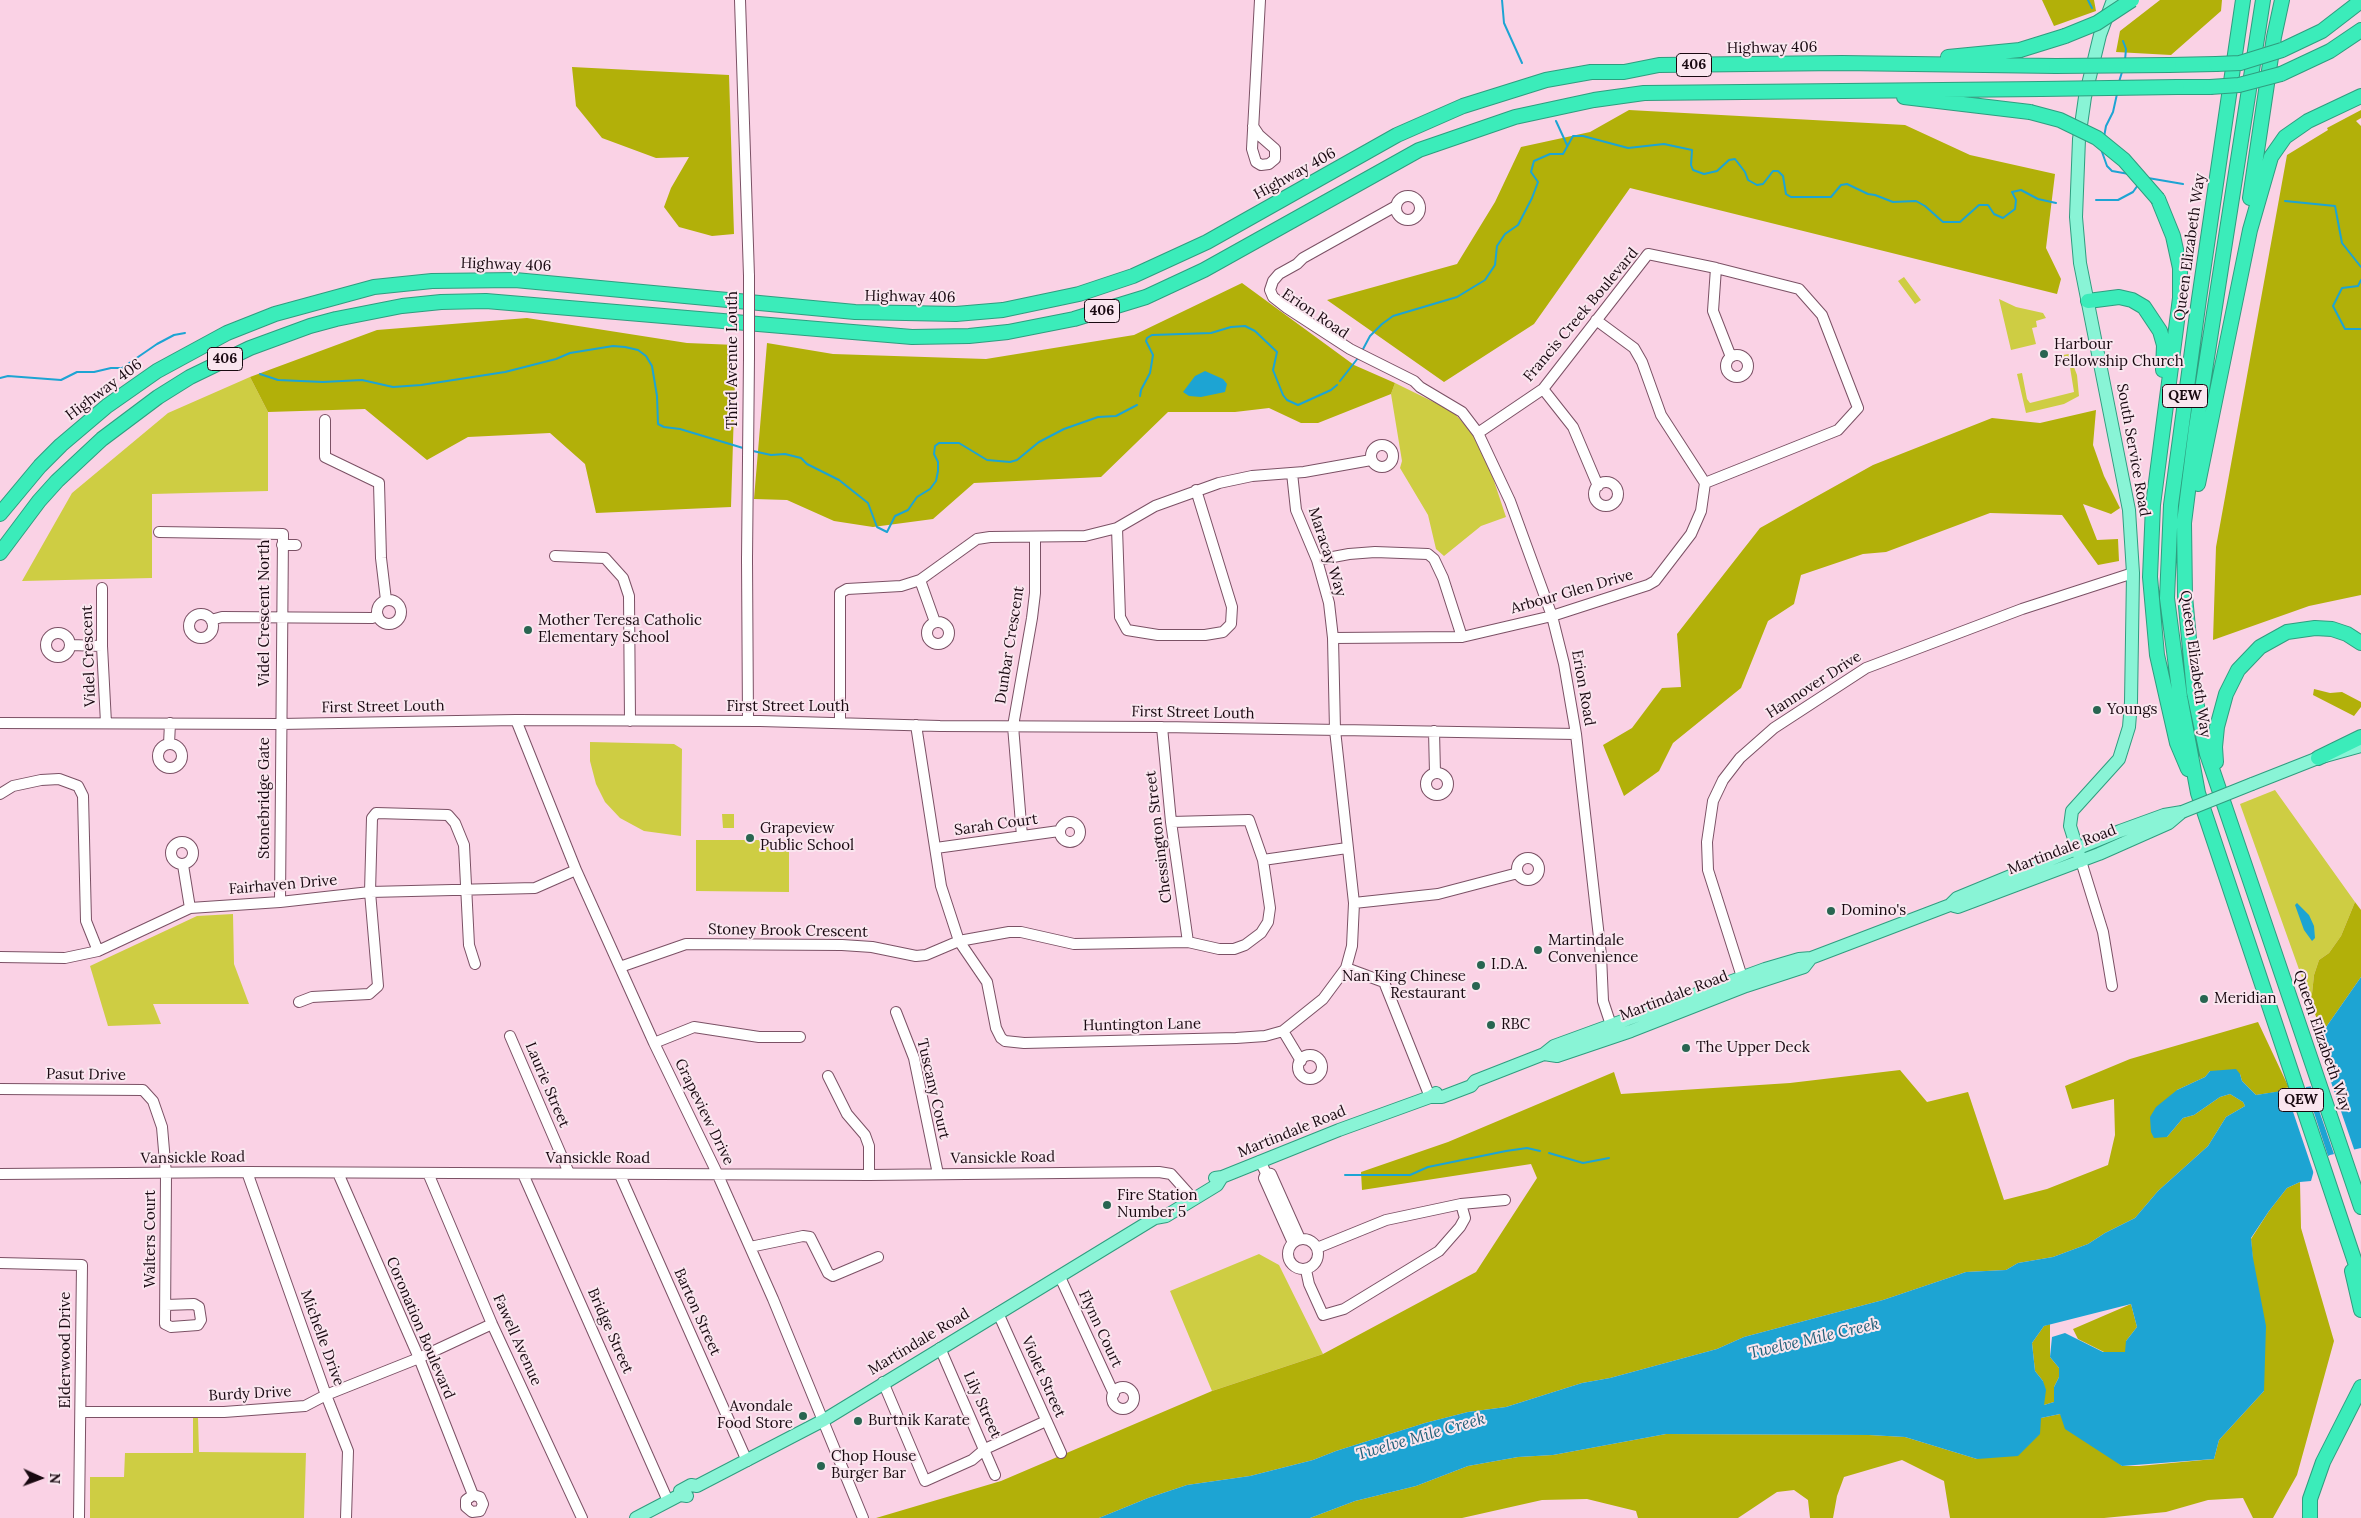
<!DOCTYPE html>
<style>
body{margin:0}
#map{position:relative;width:2361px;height:1518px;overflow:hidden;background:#fad2e5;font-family:Lora,serif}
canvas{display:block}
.north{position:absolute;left:15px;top:1453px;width:50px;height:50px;-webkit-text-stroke:4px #fae6ef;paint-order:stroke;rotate:92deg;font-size:14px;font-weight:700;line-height:20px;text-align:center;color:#190911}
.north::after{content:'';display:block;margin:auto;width:18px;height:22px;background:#190911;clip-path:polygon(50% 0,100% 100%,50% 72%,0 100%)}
</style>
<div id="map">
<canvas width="2361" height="1518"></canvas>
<div class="north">N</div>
</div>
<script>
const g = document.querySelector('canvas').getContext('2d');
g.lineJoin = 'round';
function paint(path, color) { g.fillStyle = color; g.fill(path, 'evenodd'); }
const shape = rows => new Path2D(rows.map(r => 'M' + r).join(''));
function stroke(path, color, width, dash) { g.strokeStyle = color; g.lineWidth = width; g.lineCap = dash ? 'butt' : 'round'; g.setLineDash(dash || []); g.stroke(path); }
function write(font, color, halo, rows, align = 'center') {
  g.font = font + ' Lora,serif'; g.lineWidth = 4; g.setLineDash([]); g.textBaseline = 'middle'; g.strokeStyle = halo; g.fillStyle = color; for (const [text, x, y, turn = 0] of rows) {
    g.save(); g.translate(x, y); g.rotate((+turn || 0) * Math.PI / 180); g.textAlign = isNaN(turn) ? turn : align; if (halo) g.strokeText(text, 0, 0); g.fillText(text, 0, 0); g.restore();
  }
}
paint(shape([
 [1904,277,1921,300,1915,304,1898,281],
 [1999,299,2016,307,2043,313,2046,318,2036,321,2037,327,2032,328,2036,344,2011,350],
 [2069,354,2077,375,2079,396,2064,404,2026,413,2017,374,2022,373,2027,399,2030,403,2074,392,2069,361,2064,362,2063,355],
 [250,377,268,412,268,491,152,494,152,578,22,581,72,493,168,413],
 [1395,383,1452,411,1471,431,1491,472,1506,517,1481,526,1444,556,1436,549,1428,515,1400,468,1402,461,1391,394],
 [590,742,674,744,682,749,681,836,644,831,620,818,605,802,596,784,590,761],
 [2275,790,2355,902,2341,936,2329,953,2319,960,2314,975,2311,1003,2240,804],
 [722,814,734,814,734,828,723,828],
 [696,840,789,840,789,892,696,891],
 [233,914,234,964,249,1004,153,1004,161,1024,108,1026,90,966,197,916],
 [1259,1254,1279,1265,1323,1354,1212,1391,1170,1291],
 [193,1418,198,1418,199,1452,306,1453,304,1518,90,1518,90,1477,124,1477,125,1453,193,1453]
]), '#cecd43');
paint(shape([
 [2042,0,2094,0,2096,11,2054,26],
 [2160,0,2222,0,2221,11,2171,55,2116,52,2120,31],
 [572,67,729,75,734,234,712,236,679,227,664,207,671,188,689,157,656,158,602,138,576,106],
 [1629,110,1905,125,1970,155,2055,174,2046,248,2061,279,2057,294,1630,188,1534,324,1444,382,1327,300,1457,264,1495,202,1521,147,1590,132],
 [2361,110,2361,118,2356,121,2361,126,2361,595,2309,606,2213,640,2216,547,2287,155,2328,130,2327,128],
 [1242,283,1354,365,1395,383,1391,394,1318,423,1301,423,1269,408,1235,412,1168,412,1101,477,974,483,933,519,873,527,834,521,787,500,754,499,767,343,833,354,986,359,1134,335],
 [527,318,687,343,736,345,731,507,596,513,585,464,550,433,468,437,427,460,365,409,268,412,250,377,377,330],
 [2096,410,2093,445,2104,476,2120,508,2111,514,2083,504,2097,540,2118,539,2119,561,2098,565,2062,515,1990,513,1886,552,1863,554,1801,575,1794,604,1768,621,1741,688,1673,743,1659,771,1624,796,1603,745,1632,728,1662,688,1681,687,1677,634,1760,528,1873,465,1992,418,2040,423],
 [2314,689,2330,693,2342,692,2361,702,2361,707,2354,716,2313,695],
 [2355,902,2361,910,2361,977,2322,1033,2311,1003,2314,975,2319,960,2329,953,2341,936],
 [2258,1022,2290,1090,2256,1095,2242,1081,2240,1074,2210,1071,2205,1077,2177,1090,2167,1137,2183,1118,2194,1115,2220,1097,2230,1094,2243,1102,2245,1106,2226,1117,2208,1146,2158,1191,2135,1218,2105,1233,2088,1244,2053,1257,2018,1263,2006,1270,1966,1272,1883,1300,1744,1337,1717,1349,1610,1378,1582,1383,1506,1407,1468,1412,1425,1423,1336,1451,1313,1460,1250,1476,1187,1485,1148,1498,1099,1518,876,1518,1001,1481,1212,1391,1323,1354,1476,1272,1537,1178,1531,1164,1362,1190,1361,1172,1448,1142,1614,1072,1621,1094,1790,1083,1900,1070,1927,1102,1968,1092,2004,1200,2047,1189,2108,1165,2115,1135,2114,1099,2072,1109,2065,1086,2130,1059],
 [2300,1182,2301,1228,2334,1341,2297,1475,2273,1518,2253,1518,2243,1498,2208,1500,2166,1512,2104,1518,1950,1518,1944,1481,1902,1460,1844,1477,1837,1496,1833,1518,1810,1518,1808,1500,1794,1490,1777,1492,1738,1518,1638,1518,1636,1511,1587,1499,1542,1500,1462,1518,1310,1518,1355,1501,1416,1486,1468,1466,1518,1457,1553,1455,1666,1434,1869,1435,1905,1437,1977,1459,2041,1418,2060,1414,2122,1466,2139,1466,2214,1459,2219,1440,2264,1391,2251,1239,2269,1211,2287,1188],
 [2131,1304,2137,1327,2126,1341,2126,1353,2104,1352,2078,1339,2073,1329],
 [2050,1324,2050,1357,2059,1368,2059,1377,2054,1387,2054,1402,2044,1405,2043,1381,2035,1371,2032,1343,2044,1326]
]), '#b2b009');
paint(shape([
 [1205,371,1223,379,1227,384,1225,392,1201,397,1189,396,1183,392,1195,376],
 [2297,903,2309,915,2314,926,2315,938,2312,941,2304,930,2295,905],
 [2361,977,2361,1148,2330,1155,2316,1163,2311,1181,2300,1182,2287,1188,2269,1211,2251,1238,2253,1258,2266,1326,2264,1391,2219,1440,2214,1459,2122,1466,2065,1429,2060,1414,2041,1418,2040,1434,2018,1456,1977,1459,1905,1437,1869,1435,1666,1434,1553,1455,1518,1457,1468,1466,1416,1486,1355,1501,1310,1518,1099,1518,1148,1498,1187,1485,1250,1476,1313,1460,1336,1451,1425,1423,1468,1412,1506,1407,1582,1383,1610,1378,1717,1349,1744,1337,1883,1300,1966,1272,2006,1270,2018,1263,2053,1257,2088,1244,2105,1233,2135,1218,2158,1191,2208,1146,2226,1117,2245,1106,2243,1102,2230,1094,2220,1097,2194,1115,2183,1118,2167,1137,2154,1138,2151,1132,2150,1117,2156,1107,2177,1090,2205,1077,2210,1071,2236,1069,2240,1074,2242,1081,2256,1095,2319,1085,2322,1033],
 [2131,1304,2137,1327,2126,1341,2125,1352,2103,1352,2065,1333,2052,1337,2050,1357,2059,1368,2059,1377,2054,1387,2054,1402,2044,1405,2046,1390,2043,1381,2035,1371,2032,1343,2044,1326]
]), '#1da4d3');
paint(shape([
 [2319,1047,2355,1152,2335,1157,2310,1084,2317,1083],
 [2305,1085,2329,1159,2318,1165,2315,1177,2285,1088]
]), '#fad2e5');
stroke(shape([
 [1502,0,1504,23,1522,63],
 [2088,0,2092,8],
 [2123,41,2126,49,2125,60],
 [2119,82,2122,72],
 [1556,121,1567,145],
 [2104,137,2106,126,2113,112,2117,94],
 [2101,149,2107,166,2112,171,2129,174],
 [2148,178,2183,184],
 [2096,200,2118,200,2133,192,2138,185],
 [2285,201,2335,206,2342,243,2361,267],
 [2361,280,2358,286,2342,288,2333,306,2345,329,2361,329],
 [1362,351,1370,336,1382,324,1393,316,1457,297,1485,280,1495,265,1497,246,1505,234,1518,225,1532,198,1538,182,1531,172,1534,161,1550,154,1563,154,1573,136,1583,136,1628,148,1664,144,1692,150,1691,165,1693,170,1704,174,1717,171,1729,160,1735,159,1745,172,1748,180,1757,185,1763,184,1773,171,1778,171,1783,176,1786,194,1791,197,1831,197,1841,185,1847,184,1868,194,1875,195,1893,202,1916,201,1925,206,1943,222,1960,222,1979,205,1988,205,1994,214,2003,218,2015,209,2016,200,2012,192,2021,190,2038,199,2056,203],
 [260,374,278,380,323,382,362,380,393,387,421,385,505,372,556,359,570,353,613,346,625,347,638,350,646,356,652,366,657,396,658,424,664,427,680,429,743,448],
 [0,378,8,376,61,380,77,372,94,372,111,368,122,368,157,344,174,335,185,333],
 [1340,381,1358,358],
 [1140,396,1141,390,1150,373,1153,355,1146,341,1147,338,1152,335,1211,333,1231,327,1245,326,1255,331,1277,352,1273,370,1283,395,1287,400,1298,405,1331,390,1337,385],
 [753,451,771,455,785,454,801,458,807,464,839,480,868,503,877,527,887,532,895,516,908,510,917,497,930,489,936,481,938,471,938,462,934,454,935,446,939,443,959,443,987,460,1010,462,1017,460,1039,442,1064,429,1098,417,1116,416,1137,405],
 [1549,1153,1583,1163,1609,1158],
 [1345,1175,1410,1175,1428,1167,1506,1151,1527,1148,1540,1151]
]), '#1da4d3', 2);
const minor = shape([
 [740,0,749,276],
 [1253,126,1259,135,1275,149,1275,159,1269,164,1261,165,1256,162,1252,149,1260,0],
 '1396 208a12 12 0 1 1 24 0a12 12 0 1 1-24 0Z',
 [1396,206,1303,258,1297,264,1279,274,1273,281,1270,290,1273,297,1287,308,1350,349,1414,381,1420,387,1462,412,1478,433,1510,501,1552,616,1564,664,1576,734,1601,955,1603,1001,1613,1031],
 [1716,268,1713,311,1731,357],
 '1726 366a11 11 0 1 1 22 0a11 11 0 1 1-22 0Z',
 [1543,389,1573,427,1598,486],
 [325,420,325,457,379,483,381,558,386,600],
 [1478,433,1543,389,1648,254,1716,268,1799,289,1822,315,1858,408,1838,430,1705,483],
 '1371 456a11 11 0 1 1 22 0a11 11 0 1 1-22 0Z',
 '1594 494a12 12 0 1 1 24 0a12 12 0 1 1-24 0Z',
 [1117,528,1120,617,1127,630,1158,635,1205,635,1223,632,1231,624,1232,607,1196,490],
 [159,532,283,534,280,902],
 [282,545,296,545],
 [555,556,605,558,623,578,629,596,630,721],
 [1317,560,1349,554,1375,552,1428,554,1434,559,1443,578,1462,637],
 [920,580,935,622],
 [102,588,102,646,106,723],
 '377 612a12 12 0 1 1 24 0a12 12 0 1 1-24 0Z',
 '189 626a12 12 0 1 1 24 0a12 12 0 1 1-24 0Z',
 [211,620,222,617,372,618,378,616],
 '927 633a11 11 0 1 1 22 0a11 11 0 1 1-22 0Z',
 '46 645a12 12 0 1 1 24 0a12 12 0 1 1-24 0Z',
 [1333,638,1462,637,1552,616,1648,585,1655,581,1691,534,1701,511,1705,483,1661,415,1642,362,1634,348,1596,320],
 [70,645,102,646],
 [516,720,576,870,654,1043,717,1173,773,1299,863,1518],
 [748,721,747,559,749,357],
 [840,722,840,593,847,589,901,586,920,580,977,539,990,537,1085,536,1117,528,1155,506,1219,483,1252,476,1304,472,1371,460],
 [0,723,280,724,516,720,760,721,940,726,1162,727,1576,734],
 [916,725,941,886,959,941,987,982,996,1028,1001,1038,1005,1041,1024,1043,1236,1038,1265,1036,1283,1031,1323,999,1346,968,1352,946,1354,903,1335,730,1333,638,1329,603,1317,560,1296,510,1292,473],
 [1162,727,1171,822,1188,942],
 [1434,731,1435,773],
 [169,744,170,723],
 '158 756a12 12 0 1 1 24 0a12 12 0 1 1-24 0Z',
 '1426 784a11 11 0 1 1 22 0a11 11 0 1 1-22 0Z',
 [0,794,13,786,41,780,59,779,78,786,83,796,86,921,98,951],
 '1060 832a10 10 0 1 1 20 0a10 10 0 1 1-20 0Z',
 [1022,836,1013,726,1032,618,1035,593,1035,537],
 '171 853a11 11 0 1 1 22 0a11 11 0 1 1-22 0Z',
 [936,848,1059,831],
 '1517 869a11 11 0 1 1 22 0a11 11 0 1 1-22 0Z',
 [1263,860,1347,848],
 [2081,861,2103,932,2112,986],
 [183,865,190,908],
 [1354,903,1438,894,1518,873],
 [0,957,65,958,98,951,190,908,280,902,370,892,535,888,576,870],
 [620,967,686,944,842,945,872,947,916,956,926,955,959,941,1009,932,1021,932,1074,944,1188,942,1219,949,1234,949,1245,945,1261,933,1268,922,1270,908,1263,860,1249,820,1171,822],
 [1346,968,1384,982,1430,1097],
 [1742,977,1708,870,1707,842,1713,801,1723,780,1740,758,1774,728,1866,668,2022,609,2133,573],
 [299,1002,312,997,369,994,378,986,370,892,372,818,376,813,448,815,455,823,464,845,469,945,475,964],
 [896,1012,914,1058,938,1174],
 [1283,1031,1301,1061],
 [510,1036,569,1173],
 [654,1043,694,1027,759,1037,800,1037],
 '1298 1067a12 12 0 1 1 24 0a12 12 0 1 1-24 0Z',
 [828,1076,847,1114,865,1135,869,1146,869,1175],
 [0,1089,143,1090,153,1101,162,1127,166,1174,165,1324,171,1327,198,1325,201,1320,199,1307,194,1304,166,1305],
 [1260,1161,1266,1173,1271,1174,1300,1239],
 [247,1172,326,1395,348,1451,346,1518],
 [338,1173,419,1358,473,1495],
 [428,1173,492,1324,582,1518],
 [1266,1173,1264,1178,1293,1243],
 [0,1174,247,1172,869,1175,1159,1172,1171,1174,1188,1193],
 [523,1174,668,1501],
 [620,1175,747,1461],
 '1288 1254a15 15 0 1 1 30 0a15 15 0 1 1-30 0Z',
 [750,1247,803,1236,810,1237,828,1273,833,1276,878,1257],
 [1317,1248,1386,1220,1461,1204,1505,1200],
 [0,1263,82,1265,79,1518],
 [1306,1270,1309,1284,1323,1315,1344,1309,1439,1251,1460,1227,1465,1218,1461,1204],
 [1060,1277,1114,1394],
 [998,1313,1061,1453],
 [940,1348,995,1475],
 [883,1382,925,1481,972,1460,985,1449,1046,1421],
 '1112 1398a11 11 0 1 1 22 0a11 11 0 1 1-22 0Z',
 [81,1412,224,1412,305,1406,326,1395,419,1358,492,1324],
 [473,1495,480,1497,483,1504,480,1511,472,1512,466,1507,466,1500,473,1495]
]);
const major = shape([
 [2252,784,2318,758,2361,746],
 [2081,861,2070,826,2072,811,2119,759,2129,727,2131,702,2133,573,2129,510,2080,263,2076,217,2079,139,2085,97,2100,35,2113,0],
 [1954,906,1958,907,2099,854,2169,823,2182,812],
 [1544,1054,1557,1056,1631,1031,1746,986,1804,967,1811,958],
 [1430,1097,1442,1097,1471,1086,1475,1081,1544,1054,1554,1046,1765,969,1799,959,1811,958,1950,905,1957,898,2120,831,2164,815,2182,812],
 [1215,1178,1222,1177,1339,1130,1430,1097,1436,1093],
 [680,1495,680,1491,691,1485,697,1486,824,1420,1155,1218,1166,1216,1217,1185,1222,1177],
 [636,1518,680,1495,687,1496]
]);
const highway = shape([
 [2243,0,2199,299,2171,505,2167,598,2180,697,2198,793,2361,1280],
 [2263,0,2196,428,2184,523,2185,596,2194,692,2207,754,2361,1207],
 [2282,50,2322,31,2361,1],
 [1948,57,2020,50,2065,36],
 [2169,65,2216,64],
 [2281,74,2330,51,2361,30],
 [2177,87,2210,87],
 [1904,97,2030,112],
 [2250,198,2274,37,2282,0],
 [2158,199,2173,236,2180,268,2180,298,2153,505,2150,577,2157,655,2177,743,2188,769],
 [2088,301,2119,297,2132,300,2144,307,2160,331,2164,345,2163,370],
 [2198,484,2250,230,2271,157,2285,137,2308,121,2361,96],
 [0,514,40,466,61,445,107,406,157,371,227,333,275,314,374,287,432,281,515,280,855,312,956,314,1003,310,1079,294,1133,276,1207,242,1397,135,1463,106,1546,80,1591,72,1624,72,1659,65,1842,63,2056,66],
 [0,553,39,501,57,481,102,439,158,397,190,377,250,348,310,326,336,319,402,306,441,302,486,301,912,337,969,336,1008,332,1074,319,1146,297,1204,270,1419,150,1515,117,1594,100,1644,93,2041,89],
 [2318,758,2361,737],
 [2216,762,2215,747,2217,727,2226,694,2238,670,2260,647,2287,632,2315,628,2332,629,2347,634,2361,643],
 [2352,1271,2361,1310],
 [2310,1518,2310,1499,2323,1462,2361,1387]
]);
stroke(minor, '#7b5165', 12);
stroke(major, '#2f9d7f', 14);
stroke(highway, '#2f9d7f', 16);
stroke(minor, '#fff', 10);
stroke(major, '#89f4d6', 12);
stroke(highway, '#3becba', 14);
const minorBridge = shape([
 [749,276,749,357]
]);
const majorBridge = shape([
 [2182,812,2252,784]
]);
const highwayBridge = shape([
 [2065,36,2097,23,2132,0],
 [2216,64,2240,63,2282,50],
 [2056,66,2169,65],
 [2210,87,2239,85,2281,74],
 [2041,89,2177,87],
 [2030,112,2060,120,2097,138,2124,160,2158,199]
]);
stroke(minorBridge, '#7b5165', 12, []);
stroke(majorBridge, '#2f9d7f', 14, []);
stroke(highwayBridge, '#2f9d7f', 16, []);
stroke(minorBridge, '#fff', 10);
stroke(majorBridge, '#89f4d6', 12);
stroke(highwayBridge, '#3becba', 14);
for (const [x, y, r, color] of [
 [2044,354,5,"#286551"],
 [528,630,5,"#286551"],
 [2097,710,5,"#286551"],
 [750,838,5,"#286551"],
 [1831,911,5,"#286551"],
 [1538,950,5,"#286551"],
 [1481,965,5,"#286551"],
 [1476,986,5,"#286551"],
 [2204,999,5,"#286551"],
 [1491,1025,5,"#286551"],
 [1686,1048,5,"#286551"],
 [1107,1205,5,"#286551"],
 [803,1416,5,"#286551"],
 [858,1421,5,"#286551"],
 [821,1466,5,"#286551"]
]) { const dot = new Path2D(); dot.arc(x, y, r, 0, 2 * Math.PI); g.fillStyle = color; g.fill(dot); stroke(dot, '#fae6ef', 2); }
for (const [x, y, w] of [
 [1694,65,35],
 [1102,311,35],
 [225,359,35],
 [2185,396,45],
 [2301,1100,45]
]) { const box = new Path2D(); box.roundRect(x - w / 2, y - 11.5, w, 23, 4); g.fillStyle = '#fae6ef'; g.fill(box); stroke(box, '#190911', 1); }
write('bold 14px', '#190911', null, [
 ["406",1694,65],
 ["406",1102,311],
 ["406",225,359],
 ["QEW",2185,396],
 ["QEW",2301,1100]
]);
write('15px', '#190911', '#fae6ef', [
 ["Highway 406",1772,48,-1],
 ["Highway 406",1295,174,-29],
 ["Queen Elizabeth Way",2190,247,-82],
 ["Highway 406",506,265,2],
 ["Highway 406",910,297,1],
 ["Erion Road",1315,314,34],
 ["Francis Creek Boulevard",1581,315,-50],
 ["Third Avenue Louth",733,360,-90],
 ["Highway 406",104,390,-37],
 ["South Service Road",2133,450,80],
 ["Maracay Way",1327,552,72],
 ["Arbour Glen Drive",1572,592,-16],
 ["Videl Crescent North",265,613,-90],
 ["Dunbar Crescent",1010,645,-81],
 ["Videl Crescent",89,656,-92],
 ["Queen Elizabeth Way",2195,664,82],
 ["Hannover Drive",1814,685,-33],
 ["Erion Road",1583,688,80],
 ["First Street Louth",383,707,-1],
 ["First Street Louth",788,707],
 ["First Street Louth",1193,713,1],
 ["Stonebridge Gate",265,798,-90],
 ["Sarah Court",996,825,-8],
 ["Chessington Street",1159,837,-97],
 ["Martindale Road",2062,850,-21],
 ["Fairhaven Drive",283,885,-5],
 ["Stoney Brook Crescent",788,931,1],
 ["Martindale Road",1674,996,-21],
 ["Huntington Lane",1142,1025,-1],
 ["Queen Elizabeth Way",2322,1041,71],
 ["Pasut Drive",86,1075,1],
 ["Laurie Street",547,1085,67],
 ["Tuscany Court",933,1089,77],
 ["Grapeview Drive",704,1112,64],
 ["Martindale Road",1292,1132,-22],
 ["Vansickle Road",193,1158,-1],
 ["Vansickle Road",1003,1158,-1],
 ["Vansickle Road",598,1159],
 ["Walters Court",151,1239,-90],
 ["Barton Street",697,1312,66],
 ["Coronation Boulevard",420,1328,67],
 ["Flynn Court",1100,1329,65],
 ["Bridge Street",610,1331,66],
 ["Michelle Drive",322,1338,70],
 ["Fawell Avenue",517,1340,66],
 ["Martindale Road",919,1342,-31],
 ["Elderwood Drive",66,1350,-90],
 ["Violet Street",1043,1377,66],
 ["Burdy Drive",250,1394,-3],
 ["Lily Street",982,1405,66]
]);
write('15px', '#190911', '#fae6ef', [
 ["Harbour",2054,345],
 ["Fellowship Church",2054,362],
 ["Mother Teresa Catholic",538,621],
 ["Elementary School",538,638],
 ["Youngs",2107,710],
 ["Grapeview",760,829],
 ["Public School",760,846],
 ["Domino's",1841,911],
 ["Martindale",1548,941],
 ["Convenience",1548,958],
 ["I.D.A.",1491,965],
 ["Nan King Chinese",1466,977,"right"],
 ["Restaurant",1466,994,"right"],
 ["Meridian",2214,999],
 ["RBC",1501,1025],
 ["The Upper Deck",1696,1048],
 ["Fire Station",1117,1196],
 ["Number 5",1117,1213],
 ["Avondale",793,1407,"right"],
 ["Food Store",793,1424,"right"],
 ["Burtnik Karate",868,1421],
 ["Chop House",831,1457],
 ["Burger Bar",831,1474]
], 'left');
write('italic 16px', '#216079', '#fae6ef', [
 ["Twelve Mile Creek",1814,1339,-13],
 ["Twelve Mile Creek",1421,1437,-16]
]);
</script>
